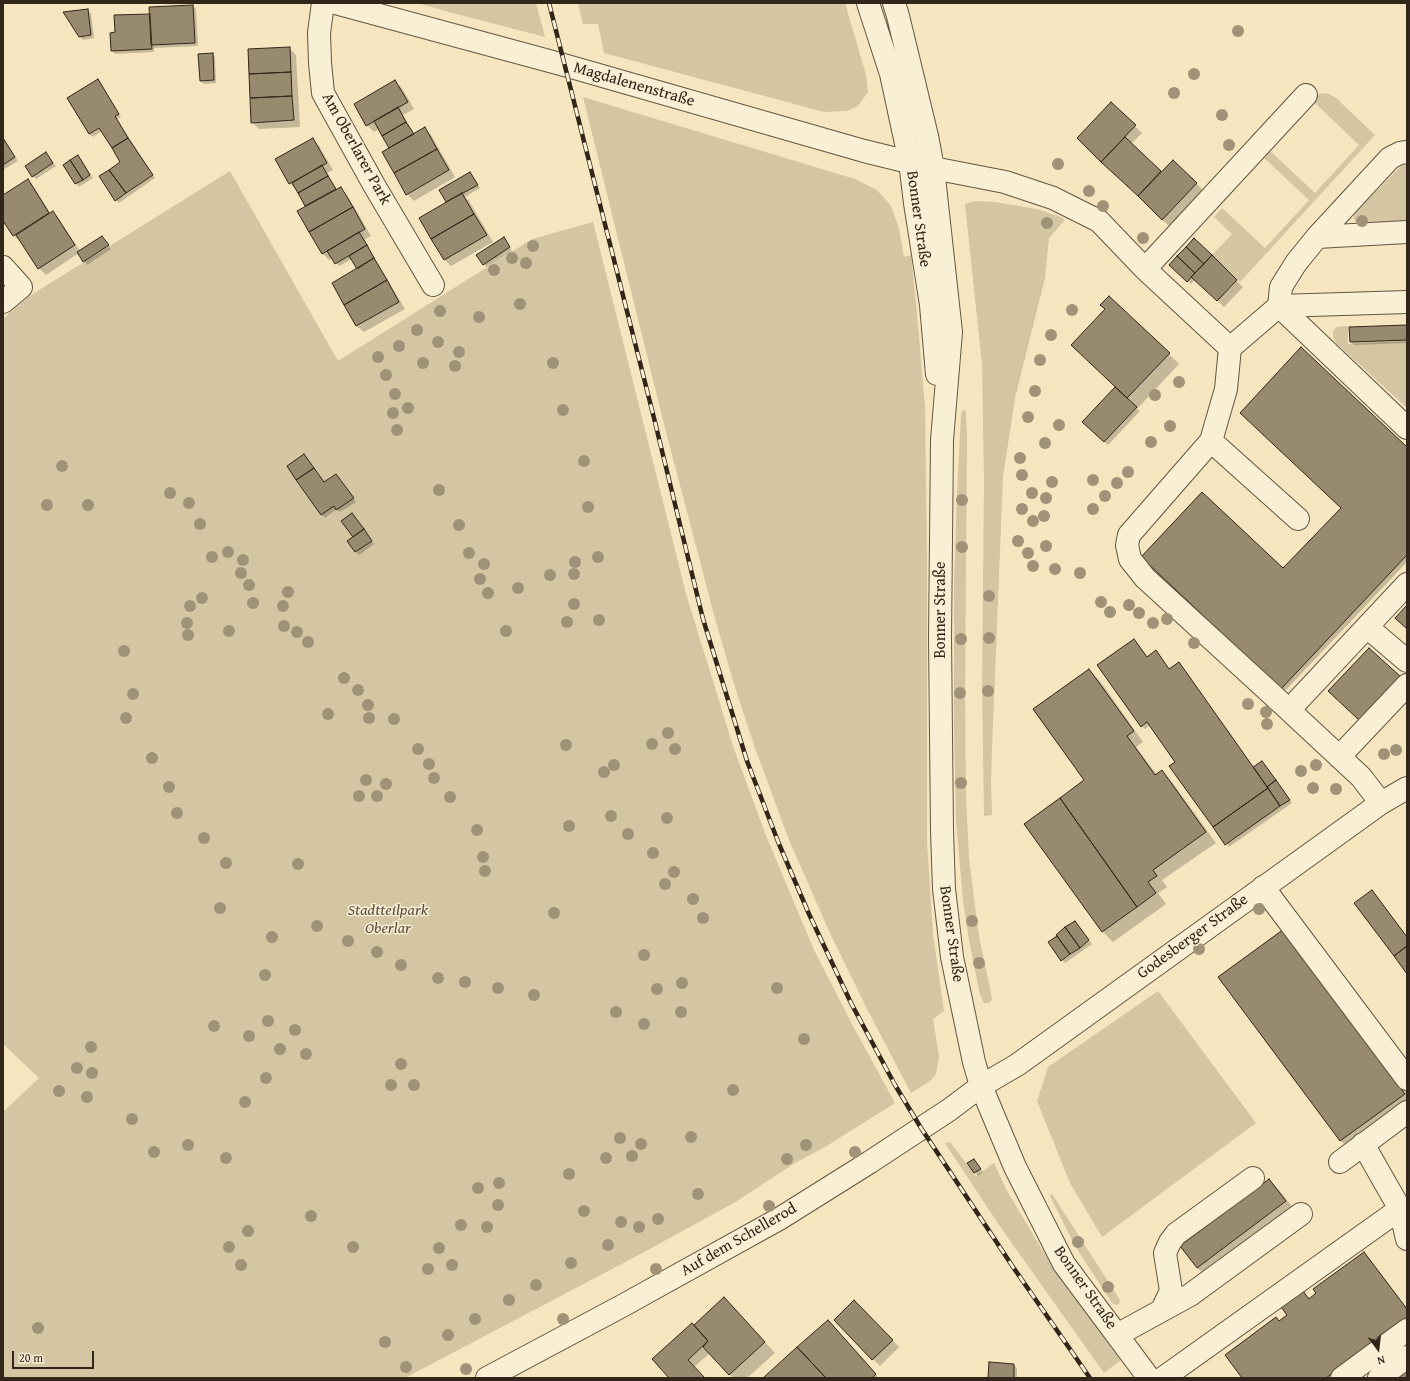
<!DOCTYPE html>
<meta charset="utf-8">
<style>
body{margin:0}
#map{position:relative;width:1410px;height:1381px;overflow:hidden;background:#f5e6bf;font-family:"Gentium Book Plus",serif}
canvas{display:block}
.frame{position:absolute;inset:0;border:4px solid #312619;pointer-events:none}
.north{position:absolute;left:1358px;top:1329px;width:40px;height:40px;-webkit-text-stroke:3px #f8efd5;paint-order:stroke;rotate:165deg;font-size:11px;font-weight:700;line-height:16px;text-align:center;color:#312619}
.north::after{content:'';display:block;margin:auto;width:14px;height:18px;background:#312619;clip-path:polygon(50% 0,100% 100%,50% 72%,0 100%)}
.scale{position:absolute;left:12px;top:1351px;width:82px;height:18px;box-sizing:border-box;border:2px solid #312619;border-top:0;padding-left:5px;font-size:12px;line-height:14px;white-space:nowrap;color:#312619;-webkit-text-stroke:3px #f8efd5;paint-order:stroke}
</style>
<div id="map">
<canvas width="1410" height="1381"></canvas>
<div class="frame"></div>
<div class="north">N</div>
<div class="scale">20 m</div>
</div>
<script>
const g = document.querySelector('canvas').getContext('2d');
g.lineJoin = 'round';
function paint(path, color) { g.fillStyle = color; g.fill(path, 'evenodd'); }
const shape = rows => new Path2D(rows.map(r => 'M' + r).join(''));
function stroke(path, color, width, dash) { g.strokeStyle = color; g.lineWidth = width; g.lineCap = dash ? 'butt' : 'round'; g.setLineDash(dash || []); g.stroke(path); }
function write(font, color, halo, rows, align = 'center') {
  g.font = font + ' "Gentium Book Plus",serif'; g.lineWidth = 3; g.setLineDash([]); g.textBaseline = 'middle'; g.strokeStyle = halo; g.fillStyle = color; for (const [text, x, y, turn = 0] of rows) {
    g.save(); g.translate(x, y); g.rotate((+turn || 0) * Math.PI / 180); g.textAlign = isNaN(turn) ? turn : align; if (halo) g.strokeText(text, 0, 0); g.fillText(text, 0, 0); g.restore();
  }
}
paint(shape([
 [417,3,536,3,545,37,449,12],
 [578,3,845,3,866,75,868,92,858,106,847,111,824,112,604,53,598,24,583,24],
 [1323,93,1329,94,1336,98,1375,135,1240,282,1212,255,1232,234,1214,217,1222,208,1265,248,1309,200,1262,156,1268,149,1315,193,1359,145,1313,101,1319,94],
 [583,97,855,179,877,190,891,206,899,229,904,257,911,255,917,314,925,407,927,561,927,842,933,934,944,1011,933,1019,939,1056,936,1074,930,1081,911,1093,867,1009,829,931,789,840,755,748,734,684,714,615,664,424],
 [1405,164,1407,164,1407,223,1362,225,1356,222,1353,218,1356,212,1398,169],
 [230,171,338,361,532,239,593,222,686,594,734,749,767,838,814,950,853,1026,895,1103,825,1147,795,1163,737,1201,648,1250,405,1378,3,1378,3,1112,39,1078,3,1044,3,319,28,297],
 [974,201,995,202,1037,209,1061,217,1065,220,1049,238,1045,278,1015,398,1003,477,992,749,991,782,992,815,984,816,982,686,984,481,982,364,965,204],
 [1348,326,1348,344,1407,341,1407,408,1336,343,1333,337,1333,332,1336,327],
 [963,410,966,411,966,416,967,439,965,698,966,797,969,857,974,899,979,936,991,993,992,999,989,1003,984,1003,980,995,969,940,963,901,956,821,954,727,954,585,957,492,961,415],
 [1158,991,1256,1123,1102,1237,1070,1183,1037,1101,1048,1067],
 [950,1142,976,1176,994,1163,1006,1189,1041,1248,1121,1360,1104,1373,999,1225,945,1143],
 [1052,1194,1120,1300,1119,1304,1116,1305,1112,1303,1075,1246,1050,1196]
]), '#d4c5a3');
paint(shape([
 [193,6,196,9,198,46,154,48,154,52,115,54,112,50,151,14],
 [88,11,91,14,94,38,83,40,79,36],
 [289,48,296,55,300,127,259,129,252,122],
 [212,54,215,57,216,83,204,84,201,81],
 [98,80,121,117,117,119,155,178,119,203,116,200,121,162,102,131,93,137,89,134],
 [395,82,402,88,414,109,403,115,414,134,425,129,431,135,455,177,414,201,407,194,391,148,379,129,374,132,367,125],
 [1111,103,1142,133,1131,144,1161,173,1173,161,1203,190,1169,226,1085,145],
 [3,138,18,161,3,170],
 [312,139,319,146,333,170,327,173,337,190,340,188,347,195,371,236,364,240,405,309,364,332,357,326,333,283,358,269,352,259,339,266,333,258,329,260,323,254,307,207,297,190,291,185,296,181,296,180,290,184,276,160],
 [46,153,56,166,36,179,33,176],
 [81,159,93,178,79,187,64,165],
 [470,173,480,188,465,197,469,201,493,242,451,266,444,259,448,203,440,190],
 [27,181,34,187,51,214,53,212,59,219,80,251,102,237,111,249,87,265,79,253,46,275,39,268,22,242,21,242,14,236,3,219,3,196],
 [507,242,512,251,487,267,484,264],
 [1211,256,1243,287,1224,307,1195,279,1191,284,1171,265],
 [1109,297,1179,364,1137,409,1140,411,1108,445,1084,422,1117,387,1106,310],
 [1407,326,1407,343,1354,345,1351,342],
 [1407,448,1407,562,1285,691,1143,557,1284,570],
 [339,478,356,502,340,512,337,509,325,518,322,515,324,483],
 [352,514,374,544,359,555,349,542,355,538],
 [1159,655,1169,669,1253,768,1262,762,1265,765,1292,803,1229,847,1176,763,1150,725,1145,729,1142,726,1147,658],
 [1089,671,1100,681,1143,742,1136,747,1157,775,1162,772,1172,782,1216,843,1162,880,1167,887,1158,893,1166,904,1113,942,1103,932,1025,824,1086,781],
 [1075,922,1092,944,1065,963,1049,943],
 [1294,941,1407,1094,1407,1110,1351,1151,1341,1141,1219,978],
 [974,1160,983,1172,978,1176,969,1164],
 [1269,1180,1280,1191,1296,1212,1208,1278,1197,1268],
 [1364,1253,1407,1309,1407,1323,1333,1378,1244,1378,1279,1322,1309,1300],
 [854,1302,899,1347,880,1366,835,1320],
 [734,1309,775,1353,747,1378,733,1378,710,1353,694,1367,704,1378,671,1378,698,1331],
 [834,1328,879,1378,764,1378],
 [1014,1365,1017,1368,1017,1378,989,1378]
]), '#0003');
const building = shape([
 [193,5,195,43,151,45,149,7,193,5],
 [88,9,91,35,79,37,63,12,88,9],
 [150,14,152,49,111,51,110,33,115,32,114,15,150,14],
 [290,47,291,72,249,74,248,49,290,47],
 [213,53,214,80,200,81,198,54,213,53],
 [291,72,292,96,250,98,249,74,291,72],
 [98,79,119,114,115,116,128,138,112,148,99,128,89,134,67,98,98,79],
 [395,80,408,102,366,126,354,104,395,80],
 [292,96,294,120,251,123,250,98,292,96],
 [1111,102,1136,125,1101,162,1077,138,1111,102],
 [398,107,406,122,382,136,374,121,398,107],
 [406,122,414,134,389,148,382,136,406,122],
 [425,127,437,149,394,173,382,152,425,127],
 [1125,137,1161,171,1138,196,1101,162,1125,137],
 [3,138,15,157,3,165,3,138],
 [128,138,153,175,126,193,109,170,120,162,112,148,128,138],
 [313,138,327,163,289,184,275,159,313,138],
 [437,149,449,170,406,195,394,173,437,149],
 [46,152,53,163,32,177,25,166,46,152],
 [78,155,90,175,83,180,70,160,78,155],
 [70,160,83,180,75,184,63,165,70,160],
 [1173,160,1197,183,1162,220,1138,196,1173,160],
 [322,165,328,176,298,193,292,183,322,165],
 [109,170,126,193,115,201,99,176,109,170],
 [470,172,478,185,446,202,439,190,470,172],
 [328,176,336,189,305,206,298,193,328,176],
 [28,179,49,213,13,236,3,221,3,195,28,179],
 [341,187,353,207,309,232,297,211,341,187],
 [462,193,474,214,431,239,419,218,462,193],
 [353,207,365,229,322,254,309,232,353,207],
 [53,211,75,245,38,269,16,235,53,211],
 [474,214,487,235,444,260,431,239,474,214],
 [359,232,367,245,335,264,327,251,359,232],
 [102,236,109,245,83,262,77,252,102,236],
 [504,237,510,247,483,265,476,255,504,237],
 [1194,238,1212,255,1204,264,1186,247,1194,238],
 [367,245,374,258,357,269,349,256,367,245],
 [1186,247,1204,264,1195,273,1177,256,1186,247],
 [1212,255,1237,280,1217,301,1191,277,1212,255],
 [1177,256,1195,273,1187,282,1169,265,1177,256],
 [374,258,387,280,344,305,332,283,374,258],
 [387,280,399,302,356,326,344,305,387,280],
 [1109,296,1170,353,1127,398,1071,345,1105,309,1100,305,1109,296],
 [1407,325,1407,340,1350,342,1349,327,1407,325],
 [1301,347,1407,447,1407,555,1281,689,1141,557,1202,492,1283,568,1341,508,1240,413,1301,347],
 [1115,387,1137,407,1104,442,1082,422,1115,387],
 [304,454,314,468,296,480,287,466,304,454],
 [314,468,324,482,336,474,354,498,336,510,334,506,321,515,296,480,314,468],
 [352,513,364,529,353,537,341,521,352,513],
 [364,529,372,541,355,552,347,541,364,529],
 [1407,605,1407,629,1395,618,1407,605],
 [1134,639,1147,657,1156,650,1169,669,1179,662,1268,788,1213,827,1169,766,1175,762,1147,722,1141,727,1097,665,1134,639],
 [1369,648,1401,677,1360,721,1328,691,1369,648],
 [1089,669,1134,731,1127,736,1155,775,1162,770,1206,832,1153,870,1157,876,1148,882,1156,893,1137,907,1060,798,1084,780,1033,709,1089,669],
 [1262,761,1276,780,1267,787,1253,767,1262,761],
 [1276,780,1290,800,1280,806,1267,787,1276,780],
 [1268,788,1280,806,1225,845,1213,827,1268,788],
 [1060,798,1137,907,1102,932,1024,824,1060,798],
 [1372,890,1407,937,1407,946,1394,956,1354,903,1372,890],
 [1075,921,1089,940,1080,948,1065,927,1075,921],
 [1065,927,1080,948,1070,954,1056,935,1065,927],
 [1284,929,1405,1094,1340,1141,1218,977,1284,929],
 [1057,936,1070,954,1061,961,1048,942,1057,936],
 [1407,946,1407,974,1394,956,1407,946],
 [974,1159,981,1169,974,1173,967,1163,974,1159],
 [1269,1179,1286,1201,1197,1268,1180,1246,1269,1179],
 [1364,1252,1407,1309,1407,1318,1326,1378,1242,1378,1225,1355,1276,1317,1279,1321,1287,1315,1281,1307,1303,1291,1309,1299,1316,1293,1313,1289,1364,1252],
 [724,1297,765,1342,729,1375,703,1347,708,1341,694,1325,724,1297],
 [854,1300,893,1340,872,1360,834,1320,854,1300],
 [828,1320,876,1374,872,1378,826,1378,797,1347,828,1320],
 [692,1323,708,1341,688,1360,705,1378,669,1378,652,1359,692,1323],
 [797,1347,826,1378,763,1378,797,1347],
 [989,1362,1014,1364,1014,1378,988,1378,989,1362],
 [1407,1369,1407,1378,1395,1378,1407,1369]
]);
paint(building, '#978a6f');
stroke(building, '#312619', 1);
const minor = shape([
 [323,3,319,33,320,63,323,93,374,185,433,285],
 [335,3,564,65,864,151,933,168,1005,182,1053,198,1099,221,1145,269,1230,348,1279,306],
 [868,3,891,74,910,162,915,203,931,305,937,374],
 [894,3,898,16,927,136,933,168,951,332,942,440,940,638,942,831,944,889,952,957,974,1062,981,1086,1015,1167,1064,1264,1149,1378],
 [1317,237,1407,232],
 [3,267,21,287,3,302],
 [1145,269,1306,95],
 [1279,306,1281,287,1296,263,1317,237,1390,158,1400,153,1407,152],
 [1279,306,1407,428],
 [1279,306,1407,302],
 [1230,348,1226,389,1211,441,1129,535,1127,545,1130,559,1145,578,1289,710,1407,584],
 [1211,441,1298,519],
 [1367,627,1407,661],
 [1289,710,1361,777,1381,803],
 [1339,757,1407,685],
 [1263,887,1407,1079],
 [1340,1162,1407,1112],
 [1400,1209,1407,1239],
 [1162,1310,1171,1291,1165,1253,1170,1242,1176,1234,1253,1178],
 [1117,1335,1190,1295,1301,1214],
 [487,1378,622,1306,779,1219,870,1162,949,1110,981,1086,1017,1065,1381,803,1407,788],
 [1163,1378,1400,1209,1363,1144],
 [1342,1378,1407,1330],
 [1379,1378,1407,1357]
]);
stroke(minor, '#625642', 24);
stroke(minor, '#f8efd5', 22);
const rail = shape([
 [549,3,654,418,703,619,747,761,779,844,809,914,851,1003,895,1085,921,1128,1013,1267,1090,1378]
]);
stroke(rail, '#312619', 4.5);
stroke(rail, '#f8efd5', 3, [9]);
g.fillStyle = '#a09277';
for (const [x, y] of [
 [1238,31],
 [1194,74],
 [1174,93],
 [1222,115],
 [1229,145],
 [1058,164],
 [1089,191],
 [1103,206],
 [1362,221],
 [1047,223],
 [1143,238],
 [533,246],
 [512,258],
 [526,263],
 [494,270],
 [520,304],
 [1072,310],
 [440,311],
 [479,317],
 [417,330],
 [1051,335],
 [438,342],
 [399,346],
 [459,352],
 [378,357],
 [1040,360],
 [423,363],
 [553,363],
 [455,366],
 [386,375],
 [1179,382],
 [1035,391],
 [395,394],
 [1155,395],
 [408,408],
 [563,410],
 [393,413],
 [1028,417],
 [1059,425],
 [1170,426],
 [397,430],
 [1151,442],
 [1045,443],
 [1020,458],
 [584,461],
 [62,466],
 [1128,472],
 [1022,475],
 [1093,480],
 [1052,482],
 [1117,483],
 [439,490],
 [170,493],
 [1032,493],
 [1105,496],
 [1046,498],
 [962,500],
 [189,503],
 [47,505],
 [88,505],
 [588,507],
 [1022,509],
 [1093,509],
 [1044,516],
 [1033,521],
 [200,524],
 [459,525],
 [1018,541],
 [1046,546],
 [962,547],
 [228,552],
 [469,553],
 [1028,553],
 [212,557],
 [598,557],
 [243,560],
 [575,562],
 [484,564],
 [1033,566],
 [1055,569],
 [241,573],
 [1080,573],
 [574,574],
 [550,575],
 [480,579],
 [249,585],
 [518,588],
 [288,592],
 [488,593],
 [989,596],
 [202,598],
 [1101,602],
 [253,603],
 [574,604],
 [1129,605],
 [190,606],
 [283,606],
 [1110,612],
 [1139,613],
 [1167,619],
 [599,620],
 [567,622],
 [187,623],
 [1153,623],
 [284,626],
 [229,631],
 [506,631],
 [297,632],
 [188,635],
 [989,638],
 [961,639],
 [308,642],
 [1194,643],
 [124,651],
 [344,678],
 [358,690],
 [988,691],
 [960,693],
 [133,694],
 [1248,704],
 [368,705],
 [1266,712],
 [328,714],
 [126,718],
 [369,718],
 [394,719],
 [1267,724],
 [668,733],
 [652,744],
 [566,745],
 [418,749],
 [675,749],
 [1396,750],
 [1384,754],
 [152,758],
 [429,764],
 [614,765],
 [1316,765],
 [1301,771],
 [604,772],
 [434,778],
 [366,780],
 [961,783],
 [386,784],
 [169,787],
 [1313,788],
 [1336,789],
 [359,796],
 [377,796],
 [450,797],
 [177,813],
 [611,816],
 [667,818],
 [569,826],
 [477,830],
 [628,834],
 [204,838],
 [653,853],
 [483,857],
 [226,863],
 [298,864],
 [485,871],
 [674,872],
 [665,884],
 [693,899],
 [220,908],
 [1259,909],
 [554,913],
 [703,918],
 [972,921],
 [317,926],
 [272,937],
 [348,941],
 [1199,949],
 [377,952],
 [644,955],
 [979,963],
 [401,965],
 [265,975],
 [438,978],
 [465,982],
 [682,983],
 [498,988],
 [777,988],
 [657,989],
 [534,995],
 [616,1012],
 [681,1012],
 [268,1021],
 [644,1024],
 [214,1026],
 [295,1030],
 [249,1036],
 [804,1039],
 [91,1047],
 [280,1049],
 [306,1054],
 [401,1064],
 [77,1068],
 [92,1073],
 [266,1078],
 [391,1085],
 [414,1085],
 [733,1090],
 [59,1091],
 [87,1097],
 [245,1102],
 [132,1119],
 [691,1137],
 [620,1138],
 [641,1144],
 [188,1145],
 [806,1145],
 [154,1152],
 [855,1152],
 [632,1156],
 [226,1158],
 [606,1158],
 [787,1159],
 [569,1174],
 [499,1183],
 [478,1188],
 [698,1194],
 [498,1205],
 [769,1206],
 [584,1211],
 [311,1216],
 [658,1219],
 [621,1222],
 [461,1225],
 [487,1227],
 [639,1227],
 [248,1231],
 [1078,1242],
 [608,1245],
 [229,1247],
 [353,1247],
 [439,1248],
 [571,1263],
 [241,1265],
 [452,1265],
 [428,1269],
 [656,1269],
 [536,1285],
 [1108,1287],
 [509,1300],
 [475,1319],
 [563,1319],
 [38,1328],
 [448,1335],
 [385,1342],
 [406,1367],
 [466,1369]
]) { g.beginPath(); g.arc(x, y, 6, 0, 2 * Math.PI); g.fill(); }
write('16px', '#312619', '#f8efd5', [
 ["Magdalenenstraße",634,85,16],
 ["Am Oberlarer Park",356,149,61],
 ["Bonner Straße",918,219,82],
 ["Bonner Straße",941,610,-90],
 ["Bonner Straße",951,934,82],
 ["Godesberger Straße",1193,937,-36],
 ["Auf dem Schellerod",739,1240,-30],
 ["Bonner Straße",1085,1288,55]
]);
write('italic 16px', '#5a4e3c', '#f8efd5', [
 ["Stadtteilpark",388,911],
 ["Oberlar",388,929]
]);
</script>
